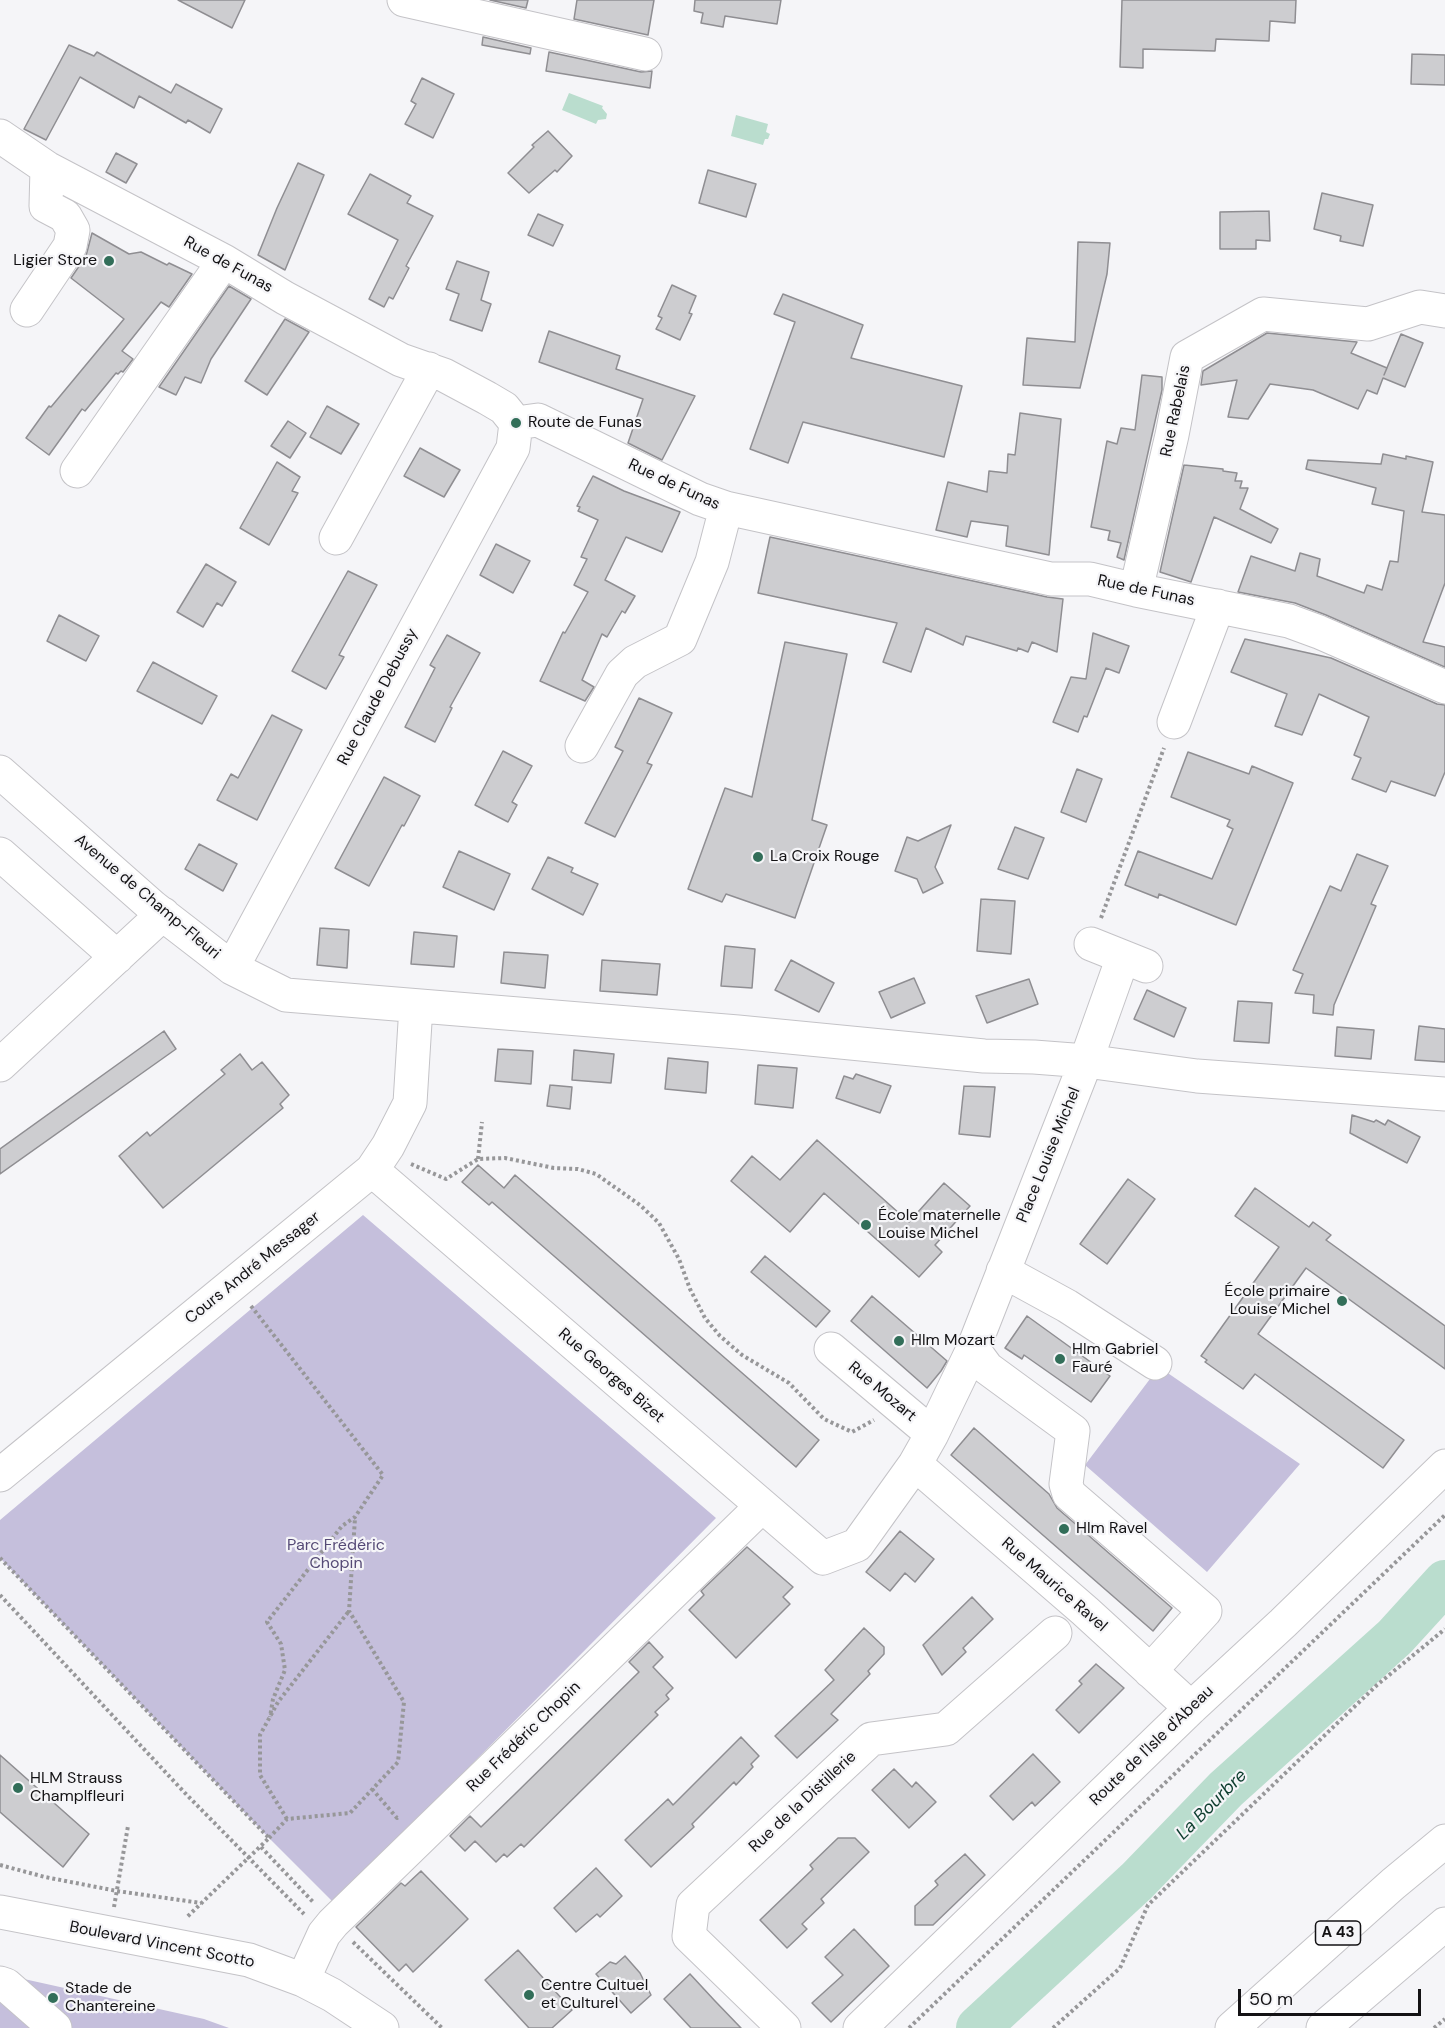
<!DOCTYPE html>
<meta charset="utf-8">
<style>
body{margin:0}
#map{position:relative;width:1445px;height:2028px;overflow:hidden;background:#f5f5f8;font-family:"DM Sans",sans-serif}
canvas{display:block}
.scale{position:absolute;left:1238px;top:1989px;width:183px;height:27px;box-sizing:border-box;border:3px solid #131214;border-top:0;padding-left:8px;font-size:18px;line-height:21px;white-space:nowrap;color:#131214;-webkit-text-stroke:4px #f5f5f8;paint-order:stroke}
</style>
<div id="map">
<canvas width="1445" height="2028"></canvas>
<div class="scale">50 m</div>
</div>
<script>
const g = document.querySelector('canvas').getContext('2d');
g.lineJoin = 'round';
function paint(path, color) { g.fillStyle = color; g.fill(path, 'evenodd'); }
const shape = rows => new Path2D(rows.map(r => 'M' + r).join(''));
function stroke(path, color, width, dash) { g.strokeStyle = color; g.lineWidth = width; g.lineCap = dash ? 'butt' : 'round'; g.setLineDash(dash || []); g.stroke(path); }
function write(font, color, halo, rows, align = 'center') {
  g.font = font + ' "DM Sans",sans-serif'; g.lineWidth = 4.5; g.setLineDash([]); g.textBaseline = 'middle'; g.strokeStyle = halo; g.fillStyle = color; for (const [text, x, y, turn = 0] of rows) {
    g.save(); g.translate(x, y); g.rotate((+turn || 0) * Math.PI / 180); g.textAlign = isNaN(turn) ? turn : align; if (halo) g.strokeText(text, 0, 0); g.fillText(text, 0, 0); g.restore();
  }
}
paint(shape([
 [363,1215,716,1518,334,1903,269,1838,0,1558,0,1520],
 [1159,1367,1300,1464,1207,1572,1085,1465],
 [15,1977,204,2019,229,2028,0,2028,0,1990]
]), '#c5bfdc');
paint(shape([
 [569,93,603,106,602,108,607,114,606,119,598,120,596,124,562,110],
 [736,115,768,124,766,132,770,134,768,139,765,139,763,145,731,136]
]), '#baddce');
stroke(shape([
 [978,2028,1137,1881,1226,1789,1395,1637,1445,1582]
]), '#baddce', 44);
const building = shape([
 [178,0,245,0,232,28,178,0],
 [490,0,528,0,526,8,490,0],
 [577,0,654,0,648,35,574,19,577,0],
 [695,0,781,0,777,24,725,16,723,27,701,23,703,13,694,11,695,0],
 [1122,0,1296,0,1295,23,1270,21,1269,41,1216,39,1215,51,1143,49,1143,68,1120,67,1122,0],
 [483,37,531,48,530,54,482,45,483,37],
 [69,45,94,56,97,52,171,93,176,84,222,109,210,133,188,120,186,123,139,96,134,108,80,77,46,140,24,129,69,45],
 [549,52,641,72,652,71,650,88,546,71,549,52],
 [1412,54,1445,55,1445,85,1411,84,1412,54],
 [422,78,454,94,433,138,405,124,416,104,411,101,422,78],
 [548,131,572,156,557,172,555,170,529,193,508,173,534,147,532,145,548,131],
 [116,153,137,164,126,183,106,172,116,153],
 [298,163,324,175,285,270,258,255,277,208,298,163],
 [708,170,756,184,746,217,699,203,708,170],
 [370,174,411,196,407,203,433,216,406,266,409,268,393,299,389,297,384,307,369,299,398,240,348,214,370,174],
 [1322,193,1373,205,1363,246,1340,241,1341,236,1314,229,1322,193],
 [1269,211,1270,241,1256,240,1256,249,1220,249,1220,212,1269,211],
 [538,214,563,225,553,246,528,235,538,214],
 [92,233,129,254,141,252,167,265,169,263,192,274,169,307,161,302,122,351,133,359,123,372,121,371,118,374,116,373,85,411,82,409,49,455,26,438,49,406,51,407,124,319,71,278,86,256,92,233],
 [1078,242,1110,243,1107,274,1080,388,1023,385,1027,338,1075,342,1078,242],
 [457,261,489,272,481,300,491,304,482,331,450,320,459,294,446,289,457,261],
 [672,285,696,296,689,313,692,314,680,340,656,329,662,318,658,316,672,285],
 [229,286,251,299,211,359,201,383,185,377,176,395,159,387,229,286],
 [783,294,863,325,851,358,962,386,944,457,803,422,788,463,750,449,795,322,774,314,783,294],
 [285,319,309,332,267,395,245,381,285,319],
 [549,331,620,356,616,369,695,396,662,460,628,443,643,399,539,362,549,331],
 [1267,333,1357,342,1351,353,1387,368,1384,375,1401,334,1423,343,1405,387,1383,378,1377,394,1367,390,1358,409,1313,390,1270,384,1248,419,1228,417,1237,380,1201,385,1203,371,1267,333],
 [1142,375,1162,377,1162,390,1124,560,1117,557,1121,543,1108,540,1110,531,1091,527,1107,441,1117,444,1121,428,1135,430,1142,375],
 [327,406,359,424,341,454,310,437,327,406],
 [1020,413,1061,419,1049,555,1006,546,1008,526,971,521,967,537,936,530,948,482,987,492,989,471,1007,473,1008,454,1015,455,1020,413],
 [288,421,306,433,290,458,271,446,288,421],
 [420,448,460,470,444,497,404,476,420,448],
 [1383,454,1406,459,1406,456,1433,462,1422,512,1445,515,1445,583,1423,642,1445,647,1445,667,1326,615,1295,603,1238,592,1251,556,1295,571,1300,553,1320,559,1317,576,1364,593,1367,585,1382,590,1390,561,1398,562,1404,511,1372,504,1376,488,1306,469,1308,460,1381,464,1383,454],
 [277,462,300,477,292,491,298,493,269,545,240,528,277,462],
 [1184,465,1223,469,1223,471,1237,473,1235,481,1242,481,1240,488,1248,488,1240,509,1278,529,1271,543,1214,517,1191,582,1160,572,1184,465],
 [593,476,624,491,680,512,662,552,626,537,605,580,635,596,625,613,622,611,607,637,602,634,582,680,594,687,585,701,540,681,563,632,565,633,588,592,574,585,587,559,581,557,598,520,578,511,580,507,577,506,593,476],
 [770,537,1047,597,1063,599,1057,652,1032,642,1028,652,1018,648,1017,651,966,636,963,645,926,628,911,672,883,662,897,623,758,593,770,537],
 [496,544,530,561,513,593,480,575,496,544],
 [206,564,236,582,222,606,217,603,203,627,177,612,206,564],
 [348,571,377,585,339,655,344,657,326,689,292,671,348,571],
 [59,615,99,636,86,661,47,641,59,615],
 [1093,633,1129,646,1119,673,1106,668,1087,717,1084,716,1078,732,1053,722,1071,677,1086,679,1093,633],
 [447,635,480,653,450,707,452,708,435,742,405,727,435,668,430,665,447,635],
 [1245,639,1331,658,1437,704,1445,705,1445,772,1435,796,1391,781,1386,792,1352,779,1361,758,1354,755,1369,717,1319,694,1302,735,1275,726,1287,694,1231,672,1245,639],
 [785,642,847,654,812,820,827,825,795,918,726,894,722,902,688,889,725,788,752,797,785,642],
 [153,662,217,696,202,724,137,691,153,662],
 [639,698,672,713,647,763,652,765,615,837,585,823,623,751,615,747,639,698],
 [272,715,302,730,257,820,217,800,231,774,238,778,272,715],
 [503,751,532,766,512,802,517,805,508,822,475,805,503,751],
 [1188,752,1249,774,1252,766,1293,783,1236,925,1159,894,1158,898,1125,885,1138,851,1212,879,1233,829,1227,826,1230,820,1171,797,1188,752],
 [1077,769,1102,779,1086,822,1061,812,1077,769],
 [384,777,420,796,404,826,402,825,369,886,335,868,384,777],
 [951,825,935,867,943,883,923,893,917,879,895,871,907,837,918,841,951,825],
 [1015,827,1044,838,1028,879,998,869,1015,827],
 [199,844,237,864,223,891,185,869,199,844],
 [459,851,510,874,494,910,443,887,459,851],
 [1357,854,1388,866,1371,904,1376,906,1334,1005,1333,1015,1313,1013,1314,995,1295,993,1303,974,1293,970,1330,886,1341,891,1357,854],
 [548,857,573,868,571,872,598,884,583,915,532,889,548,857],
 [981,899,1015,901,1011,954,977,951,981,899],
 [320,928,349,930,347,968,317,965,320,928],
 [414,932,457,936,454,967,411,964,414,932],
 [725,946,755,949,752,988,721,986,725,946],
 [504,952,548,955,545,988,501,983,504,952],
 [602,960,660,964,657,995,600,991,602,960],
 [791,960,834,983,819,1012,775,990,791,960],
 [914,978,925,1003,891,1018,879,992,914,978],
 [1029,979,1038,1004,987,1023,976,996,1029,979],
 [1147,990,1186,1008,1174,1037,1134,1019,1147,990],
 [1238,1001,1272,1003,1269,1043,1234,1041,1238,1001],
 [1419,1026,1445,1029,1445,1062,1415,1060,1419,1026],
 [1337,1027,1374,1030,1371,1059,1335,1056,1337,1027],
 [164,1031,176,1049,0,1174,0,1149,164,1031],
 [498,1049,533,1051,531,1084,495,1081,498,1049],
 [574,1050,614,1054,611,1083,572,1080,574,1050],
 [240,1054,252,1070,262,1062,289,1095,280,1104,283,1108,163,1208,119,1156,147,1132,150,1136,225,1074,221,1070,240,1054],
 [668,1058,708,1062,706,1093,665,1089,668,1058],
 [758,1065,797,1068,793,1108,755,1104,758,1065],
 [856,1074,891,1086,880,1113,836,1098,844,1076,853,1079,856,1074],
 [550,1085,572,1087,570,1109,547,1106,550,1085],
 [964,1086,995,1087,990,1137,959,1134,964,1086],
 [1352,1115,1374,1122,1376,1120,1385,1125,1388,1120,1420,1137,1407,1163,1350,1133,1352,1115],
 [817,1140,909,1222,944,1183,970,1206,935,1245,942,1252,919,1277,824,1193,790,1232,731,1181,752,1156,780,1180,817,1140],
 [478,1165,504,1188,515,1175,819,1440,796,1467,492,1202,489,1205,462,1182,478,1165],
 [1128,1179,1155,1199,1107,1264,1080,1244,1128,1179],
 [1255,1188,1309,1227,1313,1222,1331,1235,1326,1240,1445,1326,1445,1369,1306,1268,1258,1334,1404,1440,1383,1468,1255,1374,1243,1389,1205,1362,1207,1360,1201,1356,1279,1247,1235,1216,1255,1188],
 [765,1256,830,1311,816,1327,751,1272,765,1256],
 [872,1296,947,1361,941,1371,927,1388,851,1321,872,1296],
 [1027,1316,1110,1376,1091,1402,1024,1355,1022,1359,1005,1348,1027,1316],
 [974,1428,1049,1494,1057,1508,1172,1608,1153,1631,951,1455,974,1428],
 [900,1531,934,1559,915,1582,905,1573,890,1591,866,1572,900,1531],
 [747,1547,793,1587,783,1597,790,1604,736,1658,689,1610,704,1595,701,1591,747,1547],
 [972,1597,993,1619,963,1648,966,1652,942,1675,923,1645,972,1597],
 [864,1628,884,1647,884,1654,868,1671,870,1674,831,1714,838,1720,797,1758,775,1736,834,1680,825,1670,864,1628],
 [649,1642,663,1657,653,1667,673,1688,666,1695,669,1699,655,1712,658,1715,524,1847,521,1844,507,1857,504,1854,496,1862,475,1841,465,1851,450,1836,470,1816,481,1827,515,1794,639,1672,629,1662,649,1642],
 [1096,1664,1124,1688,1079,1733,1056,1710,1082,1684,1079,1681,1096,1664],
 [741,1737,759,1756,751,1764,753,1767,736,1785,734,1782,692,1824,694,1827,651,1867,625,1840,668,1799,673,1805,741,1737],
 [1033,1754,1060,1782,1035,1806,1032,1802,1013,1820,990,1796,1033,1754],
 [0,1755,89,1834,63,1867,0,1812,0,1755],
 [894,1769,912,1787,916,1782,936,1802,909,1828,872,1790,894,1769],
 [838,1838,855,1838,869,1852,821,1899,824,1903,802,1924,807,1929,787,1948,760,1920,813,1869,810,1865,838,1838],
 [965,1854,985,1875,933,1925,915,1925,915,1906,938,1885,935,1881,965,1854],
 [596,1868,622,1896,600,1917,597,1914,576,1932,554,1908,596,1868],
 [421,1871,468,1919,413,1972,406,1964,399,1971,356,1927,401,1883,405,1886,421,1871],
 [854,1929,889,1966,831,2022,812,2003,843,1975,825,1957,854,1929],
 [518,1950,572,2010,552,2028,529,2028,485,1980,518,1950],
 [625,1956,640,1973,651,1995,631,2013,596,1974,610,1962,616,1964,625,1956],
 [690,1974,715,2001,741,2028,691,2028,664,1999,690,1974]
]);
paint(building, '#cdcdd0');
stroke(building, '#8f8e92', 1.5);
const minor = shape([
 [404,0,645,54],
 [0,136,47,168,224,261,285,298,401,360,444,375,487,398,504,408,516,423],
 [27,310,70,246,73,230,65,216,46,206,47,168],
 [516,423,538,420,700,499,726,508,1051,579,1090,579,1136,590,1289,621,1319,632,1445,687],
 [77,471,224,261],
 [336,538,429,369],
 [1136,590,1172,435,1187,357,1263,314,1368,324,1420,307,1445,311],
 [1174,722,1218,606],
 [582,746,622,674,635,662,680,639,712,562,726,508],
 [0,772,153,907,232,968,286,995,738,1032,984,1056,1034,1057,1086,1061,1197,1076,1445,1094],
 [0,854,117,957],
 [1091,944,1146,966],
 [232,968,513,448,516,423],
 [0,1065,163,914],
 [372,1170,823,1558,857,1545,915,1464,932,1434,973,1349,1086,1061,1123,957],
 [1003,1271,1067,1306,1155,1363],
 [831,1349,932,1434],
 [973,1349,987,1368,1073,1431,1066,1484,1069,1494,1205,1611,1150,1671],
 [915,1464,1085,1611,1191,1708],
 [0,1475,372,1170,388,1146,410,1103,416,1006],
 [0,1912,249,1960,303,1980,332,1995,382,2028],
 [303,1980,324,1934,333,1923,761,1507],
 [0,1983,6,1985,55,2028],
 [784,2028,689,1936,693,1905,871,1739,946,1729,1055,1633],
 [860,2028,1191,1708,1283,1623,1445,1466]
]);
const highway = shape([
 [1232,2028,1393,1884,1445,1841],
 [1323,2028,1445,1924]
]);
stroke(minor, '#c4c3c7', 35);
stroke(highway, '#c4c3c7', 35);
stroke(shape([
 [1101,918,1164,748],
 [478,1159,482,1122],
 [411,1164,446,1179,478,1159,505,1158,554,1168,578,1169,596,1174,640,1205,659,1223,679,1259,690,1289,705,1318,720,1336,742,1355,789,1383,824,1419,852,1432,874,1420],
 [251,1306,383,1475,355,1517,342,1526,267,1622,281,1644,285,1670,273,1699,270,1717],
 [0,1558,269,1838,186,1918],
 [0,1595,184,1792,304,1914],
 [372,1789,397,1818,399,1816],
 [287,1819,260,1775,260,1735,278,1702,349,1611],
 [269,1838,287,1819,350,1813,398,1762,404,1702,349,1611,355,1518],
 [261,1847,314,1903],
 [0,1865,45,1877,117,1891,201,1903],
 [114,1907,128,1826],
 [353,1942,442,2028],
 [909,2028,1445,1515],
 [1053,2028,1120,1968,1148,1905,1377,1685,1445,1629],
 [1434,2028,1445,2019]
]), '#979799', 4, [3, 3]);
stroke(minor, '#fff', 33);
stroke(highway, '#fff', 33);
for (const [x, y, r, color] of [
 [109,261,6,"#326e59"],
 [516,423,6,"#326e59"],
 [758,857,6,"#326e59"],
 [866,1225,6,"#326e59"],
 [1342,1301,6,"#326e59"],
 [899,1341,6,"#326e59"],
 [1060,1359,6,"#326e59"],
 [1064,1529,6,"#326e59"],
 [18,1788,6,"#326e59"],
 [529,1995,6,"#326e59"],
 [53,1998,6,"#326e59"]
]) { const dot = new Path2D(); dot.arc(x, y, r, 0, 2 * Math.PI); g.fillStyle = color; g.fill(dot); stroke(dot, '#f5f5f8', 2); }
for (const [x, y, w] of [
 [1338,1933,45]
]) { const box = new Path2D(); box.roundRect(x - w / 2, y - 12, w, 24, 4.5); g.fillStyle = '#f5f5f8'; g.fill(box); stroke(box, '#131214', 1.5); }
write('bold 15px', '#131214', null, [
 ["A 43",1338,1933]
]);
write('16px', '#131214', '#f5f5f8', [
 ["Ligier Store",97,261,"right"],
 ["Route de Funas",528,423],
 ["La Croix Rouge",770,857],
 ["École maternelle",878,1216],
 ["Louise Michel",878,1234],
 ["École primaire",1330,1292,"right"],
 ["Louise Michel",1330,1310,"right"],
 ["Hlm Mozart",911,1341],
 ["Hlm Gabriel",1072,1350],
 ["Fauré",1072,1368],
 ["Hlm Ravel",1076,1529],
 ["HLM Strauss",30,1779],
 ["Champlfleuri",30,1797],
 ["Centre Cultuel",541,1986],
 ["et Culturel",541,2004],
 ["Stade de",65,1989],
 ["Chantereine",65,2007]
], 'left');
write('16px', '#131214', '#f5f5f8', [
 ["Rue de Funas",228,265,29],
 ["Rue Rabelais",1176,411,-78],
 ["Rue de Funas",674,485,25],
 ["Rue de Funas",1146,591,12],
 ["Rue Claude Debussy",378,697,-62],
 ["Avenue de Champ-Fleuri",147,897,40],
 ["Place Louise Michel",1049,1155,-68],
 ["Cours André Messager",253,1268,-39],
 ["Rue Georges Bizet",611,1376,41],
 ["Rue Mozart",882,1392,40],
 ["Rue Maurice Ravel",1054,1585,41],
 ["Rue Frédéric Chopin",524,1737,-44],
 ["Route de l'Isle d'Abeau",1152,1746,-44],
 ["Rue de la Distillerie",803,1802,-43],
 ["Boulevard Vincent Scotto",162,1945,11]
]);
write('16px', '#554a76', '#f5f5f8', [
 ["Parc Frédéric",336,1546],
 ["Chopin",336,1564]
]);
write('italic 18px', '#0e3e2f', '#f5f5f8', [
 ["La Bourbre",1212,1805,-45]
]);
</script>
